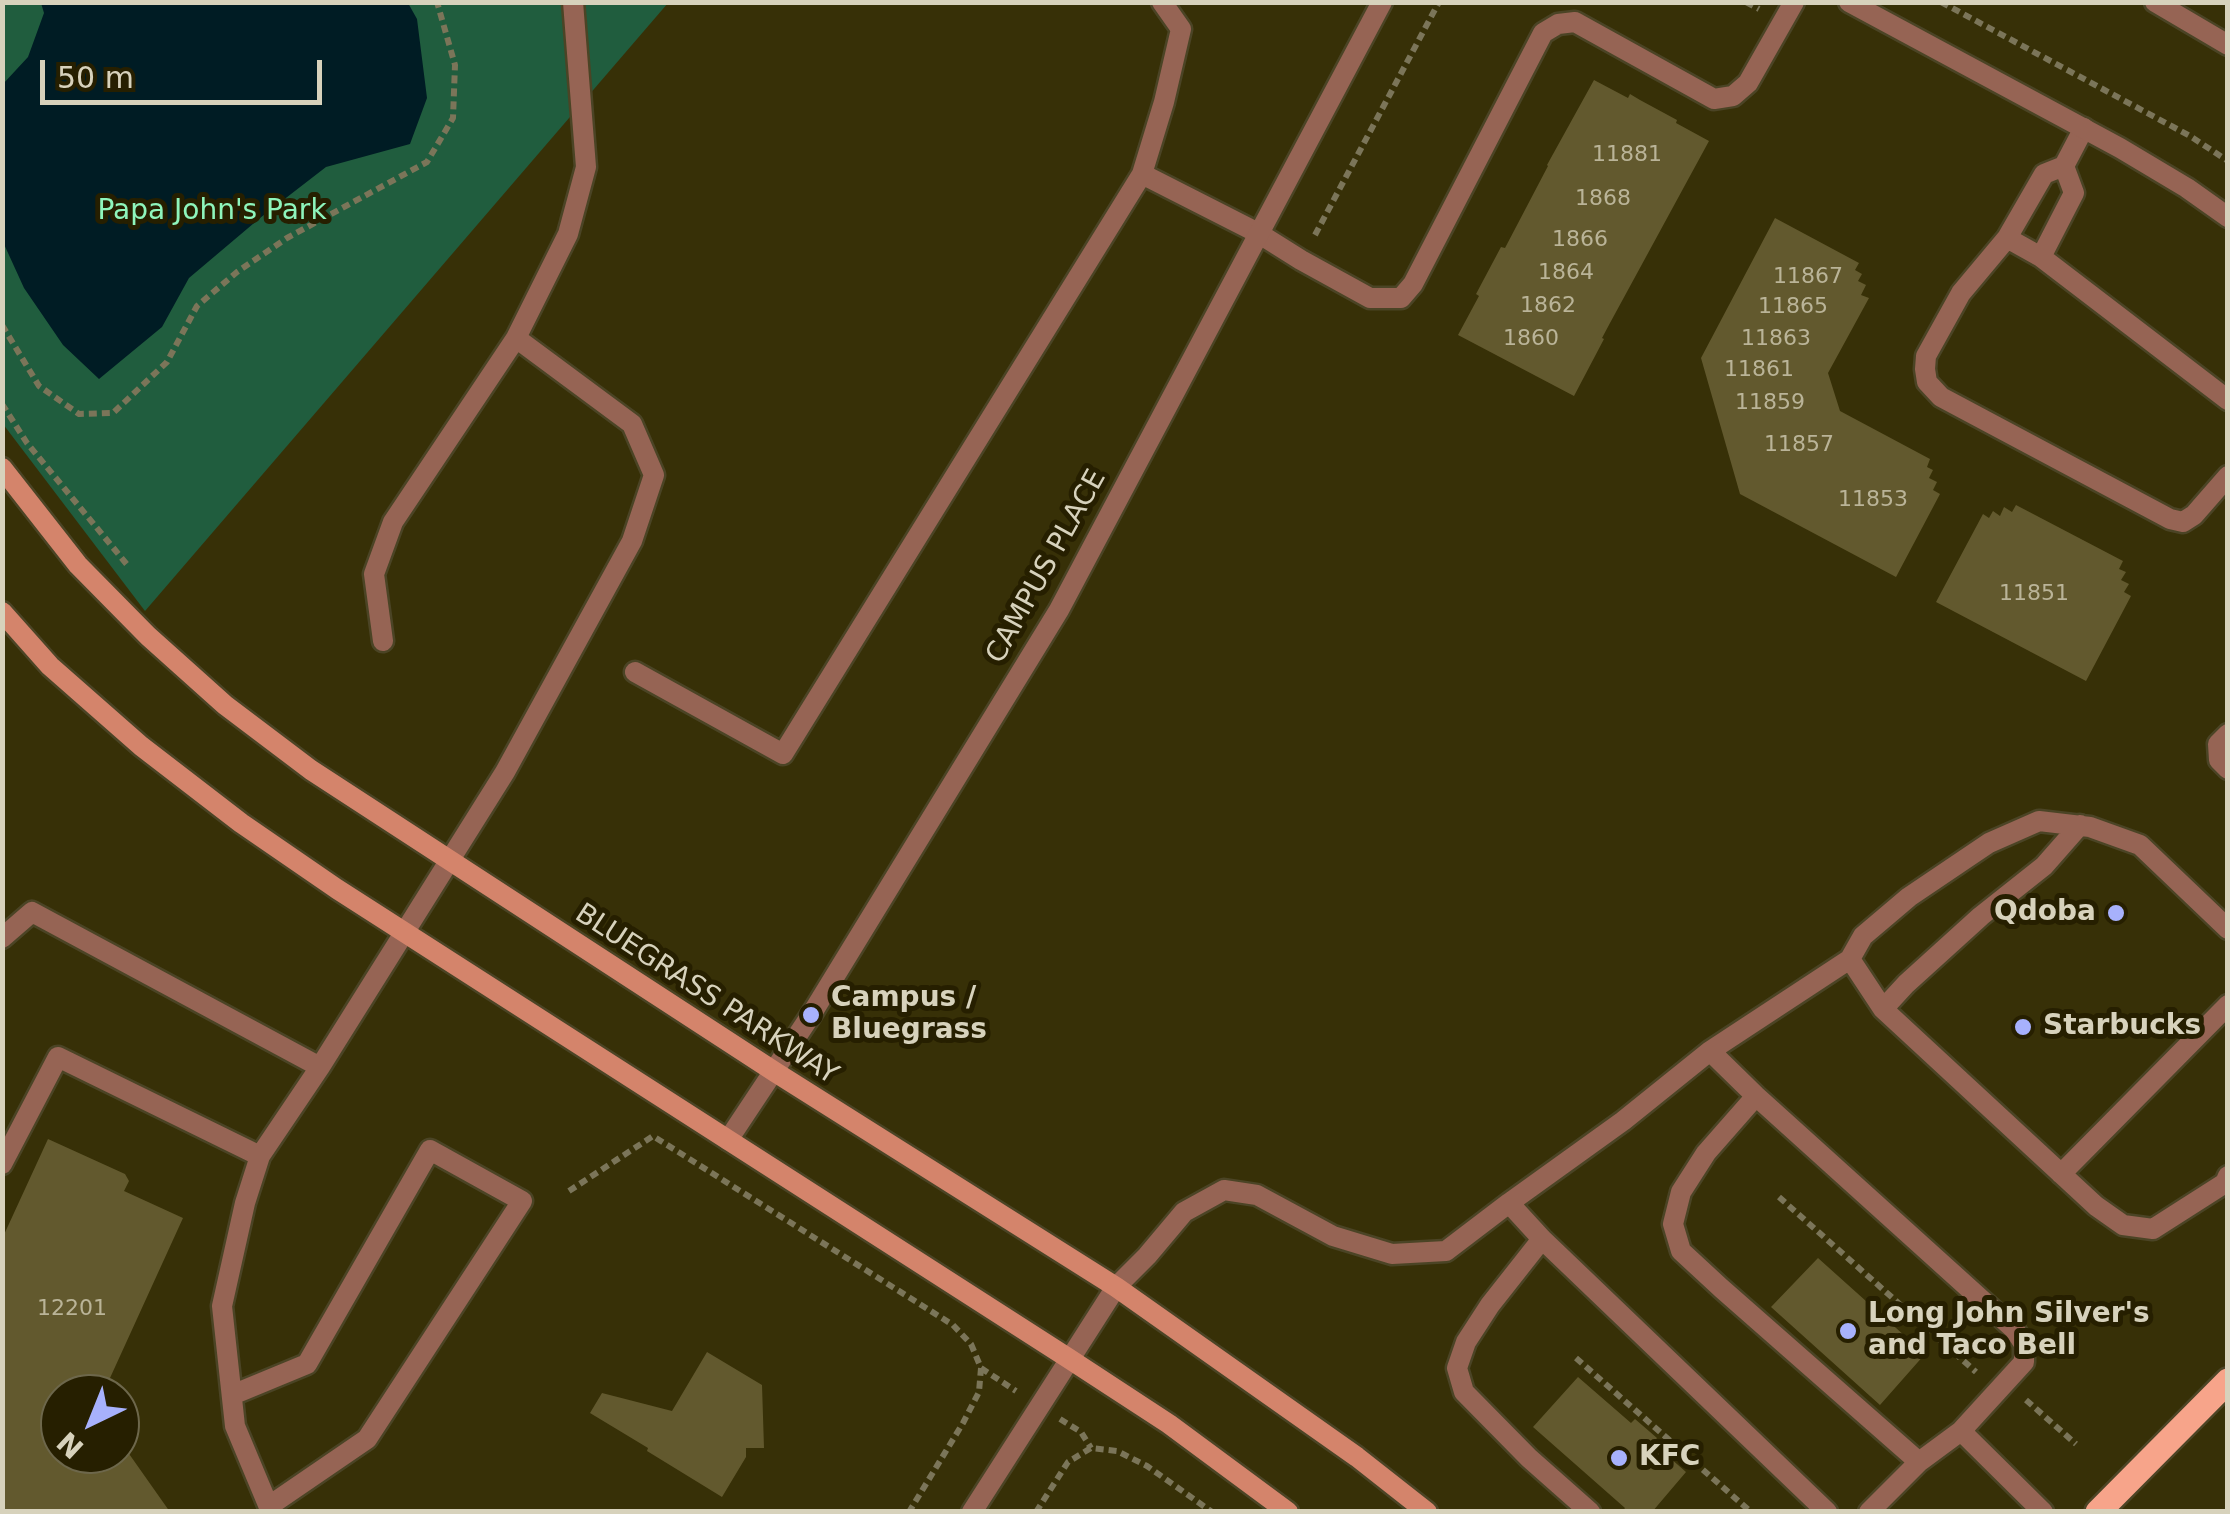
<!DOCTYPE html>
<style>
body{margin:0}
#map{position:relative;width:2230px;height:1514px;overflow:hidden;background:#302908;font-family:"DejaVu Sans",sans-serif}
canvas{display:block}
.frame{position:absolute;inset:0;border:5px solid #d7d2bc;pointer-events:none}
.north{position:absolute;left:40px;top:1374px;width:100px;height:100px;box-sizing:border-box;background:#261f00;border:2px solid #6d674b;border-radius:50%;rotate:223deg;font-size:28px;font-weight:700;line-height:40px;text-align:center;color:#d7d2bc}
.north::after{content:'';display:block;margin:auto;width:35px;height:45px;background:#a7b1fc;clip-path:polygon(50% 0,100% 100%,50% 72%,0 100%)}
.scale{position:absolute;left:40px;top:60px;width:282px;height:45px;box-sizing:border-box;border:5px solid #d7d2bc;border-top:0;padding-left:12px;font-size:30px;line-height:35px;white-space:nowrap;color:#d7d2bc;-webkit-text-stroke:8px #261f00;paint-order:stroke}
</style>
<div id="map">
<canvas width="2230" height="1514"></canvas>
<div class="frame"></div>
<div class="north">N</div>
<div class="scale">50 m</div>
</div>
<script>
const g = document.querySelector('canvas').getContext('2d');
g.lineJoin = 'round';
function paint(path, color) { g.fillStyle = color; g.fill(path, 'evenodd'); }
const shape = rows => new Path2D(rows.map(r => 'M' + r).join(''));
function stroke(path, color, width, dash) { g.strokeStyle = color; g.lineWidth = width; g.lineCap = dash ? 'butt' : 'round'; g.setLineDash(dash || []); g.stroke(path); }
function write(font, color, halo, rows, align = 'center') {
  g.font = font + ' "DejaVu Sans",sans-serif'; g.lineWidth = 10; g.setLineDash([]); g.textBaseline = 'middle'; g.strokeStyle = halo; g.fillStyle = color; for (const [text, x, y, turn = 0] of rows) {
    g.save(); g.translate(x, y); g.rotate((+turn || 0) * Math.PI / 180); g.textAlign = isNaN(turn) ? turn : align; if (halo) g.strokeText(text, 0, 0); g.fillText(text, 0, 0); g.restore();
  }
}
paint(shape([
 [3,3,2227,3,2227,1511,3,1512],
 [60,1394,120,1394,120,1454,60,1454]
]), '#373007');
paint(shape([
 [3,3,668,3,145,611,3,424]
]), '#205d3e');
paint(shape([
 [408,3,417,19,427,98,410,144,326,167,260,218,189,278,162,327,99,379,63,345,24,288,3,242,3,84,28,57,44,13,41,3]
]), '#001c24');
paint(shape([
 [1594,80,1628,98,1630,94,1640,100,1677,120,1676,123,1709,141,1610,323,1602,338,1604,339,1574,396,1458,335,1479,296,1476,294,1501,247,1505,248,1548,166,1547,165],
 [1775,218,1859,263,1855,270,1862,274,1858,281,1866,285,1861,295,1869,298,1828,373,1840,411,1930,459,1927,467,1933,470,1929,478,1937,482,1933,490,1940,494,1896,577,1740,494,1701,358],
 [2016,505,2123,561,2119,569,2126,572,2121,580,2129,584,2124,592,2131,596,2086,681,1936,602,1983,514,1989,518,1993,511,2000,516,2004,507,2012,512],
 [48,1139,125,1174,129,1181,124,1191,183,1218,110,1378,111,1394,60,1394,60,1454,120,1454,120,1441,170,1512,2,1512,2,1239],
 [1818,1258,1925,1354,1880,1405,1771,1307],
 [707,1352,762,1385,764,1448,746,1448,746,1457,722,1497,647,1451,648,1448,590,1413,602,1393,672,1411],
 [1578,1377,1631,1423,1635,1419,1657,1438,1653,1443,1686,1472,1652,1512,1622,1512,1625,1508,1533,1427]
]), '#62592e');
const lane = shape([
 [2155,2,2228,45],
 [2084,128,2064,166,2044,174,2007,238,1961,293,1926,356,1925,369,1927,382,1941,397,2170,519,2183,522,2194,515,2228,476],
 [1142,174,1164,102,1181,29,1162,2],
 [2007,238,2041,257,2228,400],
 [2041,257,2074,193,2064,166],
 [383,641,374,574,393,522,516,338],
 [635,672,783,754,1142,174,1258,233,1301,260,1370,298,1401,298,1413,284,1543,33,1558,24,1575,22,1714,99,1733,96,1748,83,1794,2],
 [2228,734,2218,744,2219,760,2228,769],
 [2,938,32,912,320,1067],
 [1850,959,1883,1009,2096,1206,2123,1225,2153,1229,2225,1183,2228,1176],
 [1883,1009,1906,984,1981,916,2044,866,2080,825],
 [1710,1051,1623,1121,1509,1203,1542,1239,1827,1512],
 [1756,1096,1706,1153,1681,1192,1673,1224,1681,1251,1721,1288,1919,1462],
 [2,1164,58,1057,260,1156],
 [2061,1174,2228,1005],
 [1542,1239,1490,1305,1466,1342,1457,1368,1464,1392,1529,1458,1590,1512],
 [1116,1287,1147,1256,1184,1212,1224,1190,1257,1195,1333,1236,1392,1254,1446,1251,1509,1203],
 [232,1395,307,1364,430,1150,522,1201,367,1439,269,1506],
 [271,1512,235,1426,222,1306,245,1203,260,1156,320,1067,505,772,632,541,654,475,632,424,516,338,568,234,586,167,573,2],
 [1869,1512,1919,1462,1961,1431],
 [2043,1512,1961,1431,2024,1362,2024,1344,2014,1329,1756,1096,1710,1051,1850,959,1863,936,1909,897,1989,843,2039,821,2090,827,2140,845,2228,929]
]);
const street = shape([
 [1849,2,2120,148,2187,188,2228,217],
 [728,1140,811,1015,1059,610,1382,2],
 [972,1512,1116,1287]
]);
const secondary = shape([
 [2,468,78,565,148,636,225,705,311,770,775,1072,1116,1287,1357,1457,1427,1512],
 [2,612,50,666,141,746,241,823,337,889,1068,1358,1169,1424,1288,1512]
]);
const primary = shape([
 [2098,1512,2228,1381]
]);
stroke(lane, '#4b4425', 25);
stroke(street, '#4b4425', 25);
stroke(secondary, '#4b4425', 25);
stroke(primary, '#4b4425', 30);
stroke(shape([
 [1746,2,1759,9],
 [1941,2,2190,136,2228,161],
 [1315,235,1439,2],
 [2,325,39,386,79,414,113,413,167,362,197,306,237,272,287,238,427,162,453,118,455,65,437,2],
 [2,404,27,443,129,567],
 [569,1191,653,1136,953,1325,971,1344,981,1368,979,1392,963,1423,909,1512],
 [1779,1197,1976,1372],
 [1576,1358,1751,1512],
 [981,1368,1016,1391],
 [2026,1400,2076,1444],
 [1060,1419,1081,1432,1091,1448],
 [1036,1512,1068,1462,1091,1448,1117,1451,1147,1466,1212,1512]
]), '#7b7559', 6, [8, 5]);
stroke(lane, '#966454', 20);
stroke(street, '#966454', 20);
stroke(secondary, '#d4846b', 20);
stroke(primary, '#f7a48a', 25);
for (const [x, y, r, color] of [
 [2116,913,10,"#a7b1fc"],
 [811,1015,10,"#a7b1fc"],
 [2023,1027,10,"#a7b1fc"],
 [1848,1331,10,"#a7b1fc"],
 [1619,1458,10,"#a7b1fc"]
]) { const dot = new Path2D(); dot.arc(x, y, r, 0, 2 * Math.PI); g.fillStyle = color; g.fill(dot); stroke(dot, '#261f00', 4); }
write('22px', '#bab498', null, [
 ["11881",1627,155],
 ["1868",1603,199],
 ["1866",1580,240],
 ["1864",1566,273],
 ["11867",1808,277],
 ["1862",1548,306],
 ["11865",1793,307],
 ["1860",1531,339],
 ["11863",1776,339],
 ["11861",1759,370],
 ["11859",1770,403],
 ["11857",1799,445],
 ["11853",1873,500],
 ["11851",2034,594],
 ["12201",72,1309]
]);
write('28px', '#8ef5bc', '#261f00', [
 ["Papa John's Park",212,212]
]);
write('28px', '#d7d2bc', '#261f00', [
 ["CAMPUS PLACE",1047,567,-61],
 ["BLUEGRASS PARKWAY",706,995,33]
]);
write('bold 28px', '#d7d2bc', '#261f00', [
 ["Qdoba",2096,913,"right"],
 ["Campus /",831,999],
 ["Bluegrass",831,1031],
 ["Starbucks",2043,1027],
 ["Long John Silver's",1868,1315],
 ["and Taco Bell",1868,1347],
 ["KFC",1639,1458]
], 'left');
</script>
